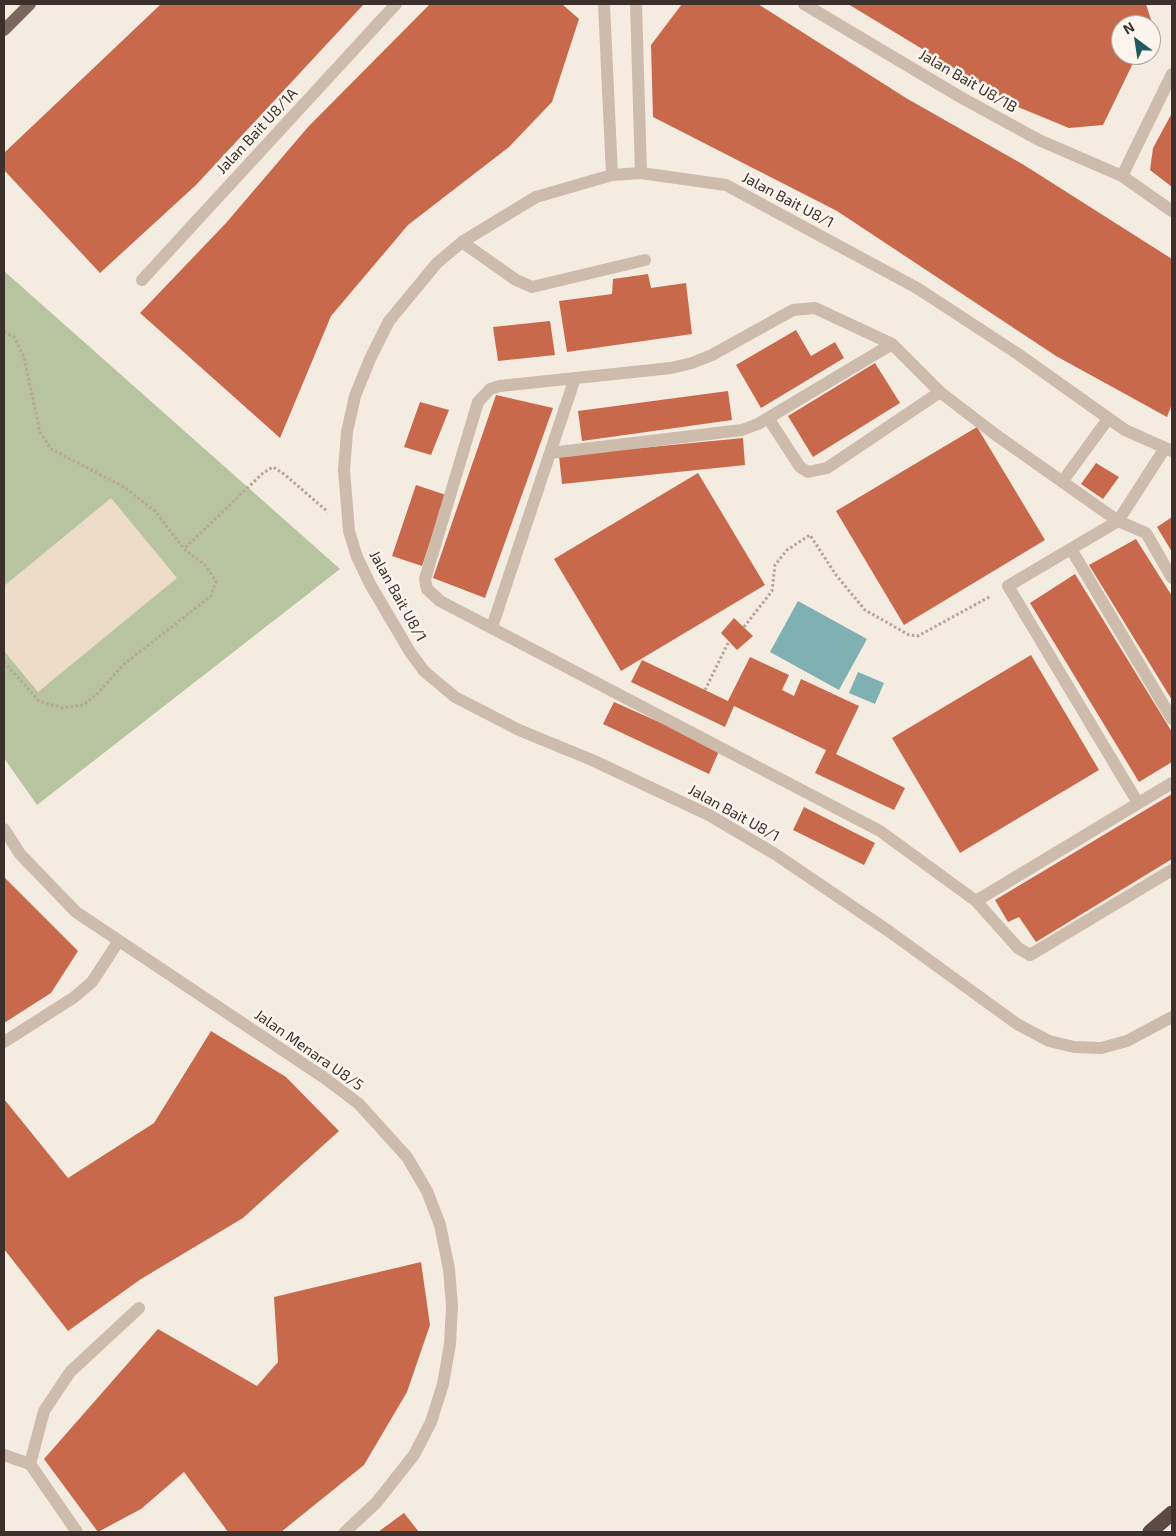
<!DOCTYPE html>
<style>
body{margin:0}
#map{position:relative;width:1176px;height:1536px;overflow:hidden;background:#f4ebe1;font-family:"Exo 2",sans-serif}
canvas{display:block}
.frame{position:absolute;inset:0;border:5px solid #3b302b;pointer-events:none}
.north{position:absolute;left:1111px;top:15px;width:50px;height:50px;box-sizing:border-box;background:#fbf5ee;border:1px solid #aea6a0;border-radius:50%;rotate:329deg;font-size:14px;font-weight:700;line-height:20px;text-align:center;color:#3b302b}
.north::after{content:'';display:block;margin:auto;width:18px;height:22px;background:#1f5a5e;clip-path:polygon(50% 0,100% 100%,50% 72%,0 100%)}
</style>
<div id="map">
<canvas width="1176" height="1536"></canvas>
<div class="frame"></div>
<div class="north">N</div>
</div>
<script>
const g = document.querySelector('canvas').getContext('2d');
g.lineJoin = 'round';
function paint(path, color) { g.fillStyle = color; g.fill(path, 'evenodd'); }
const shape = rows => new Path2D(rows.map(r => 'M' + r).join(''));
function stroke(path, color, width, dash) { g.strokeStyle = color; g.lineWidth = width; g.lineCap = dash ? 'butt' : 'round'; g.setLineDash(dash || []); g.stroke(path); }
function write(font, color, halo, rows, align = 'center') {
  g.font = font + ' "Exo 2",sans-serif'; g.lineWidth = 5; g.setLineDash([]); g.textBaseline = 'middle'; g.strokeStyle = halo; g.fillStyle = color; for (const [text, x, y, turn = 0] of rows) {
    g.save(); g.translate(x, y); g.rotate((+turn || 0) * Math.PI / 180); g.textAlign = isNaN(turn) ? turn : align; if (halo) g.strokeText(text, 0, 0); g.fillText(text, 0, 0); g.restore();
  }
}
paint(shape([
 [4,271,340,569,37,805,4,758]
]), '#b8c4a0');
paint(shape([
 [111,498,177,578,38,692,4,651,4,586]
]), '#ecdcc8');
paint(shape([
 [798,601,867,639,839,690,770,652],
 [858,672,884,683,875,704,849,693]
]), '#7fb0b2');
paint(shape([
 [161,4,364,4,196,185,100,273,4,170,4,153],
 [430,4,562,4,579,19,552,102,509,147,408,225,331,316,280,438,140,313,226,223,308,127],
 [682,4,758,4,906,98,1024,165,1172,259,1172,404,1167,417,1056,356,837,211,653,117,651,45],
 [848,4,1146,4,1152,23,1121,25,1121,55,1137,55,1103,125,1069,128,1018,107],
 [1172,113,1172,187,1150,170,1153,148],
 [648,274,651,288,686,283,692,334,567,352,559,301,612,294,613,279],
 [550,321,555,355,498,361,493,327],
 [796,330,811,356,835,342,844,358,761,408,736,365],
 [875,363,900,403,813,457,788,416],
 [728,391,732,420,582,441,578,411],
 [496,395,553,408,485,598,433,578],
 [420,402,449,410,431,455,404,447],
 [977,427,1045,540,904,625,836,511],
 [743,438,745,465,562,484,559,456],
 [1096,463,1119,477,1103,499,1081,484],
 [698,473,765,585,621,671,554,559],
 [416,485,446,495,422,566,392,556],
 [1172,517,1172,552,1157,527],
 [1136,539,1172,596,1172,700,1089,565],
 [1075,574,1172,732,1172,762,1139,782,1030,603],
 [734,618,753,636,737,650,721,633],
 [1031,655,1099,770,960,853,892,738],
 [750,657,789,675,782,690,794,696,801,679,859,706,836,754,905,788,894,810,815,773,826,750,734,706,725,727,631,682,642,660,728,701],
 [614,702,720,749,709,774,603,724],
 [1172,794,1172,859,1036,942,1019,917,1008,922,995,900],
 [804,807,875,843,864,865,793,830],
 [4,877,78,951,51,993,4,1023],
 [211,1031,286,1077,339,1131,243,1218,141,1279,68,1331,4,1249,4,1099,68,1178,154,1123],
 [421,1262,430,1325,407,1392,364,1465,281,1532,228,1532,184,1472,141,1509,98,1532,44,1459,158,1329,257,1386,278,1362,274,1297],
 [404,1513,419,1532,378,1532]
]), '#c8694b');
stroke(shape([
 [4,332,14,337,24,357,40,432,51,449,124,487,155,511,184,549],
 [744,627,772,591,775,565,787,550,810,535,836,575,865,610,909,635,918,636,991,596],
 [4,662,39,701,63,708,83,705,97,694,123,665,211,596,216,581,205,565,184,549,263,473,273,467,284,474,328,512],
 [705,690,729,641]
]), '#b9a596', 3, [2.5, 2.5]);
stroke(shape([
 [604,4,612,175],
 [636,4,641,173],
 [804,4,962,98,1039,140,1122,176,1172,211],
 [1122,176,1172,74],
 [462,242,516,280,532,287,645,260],
 [142,280,396,4],
 [768,418,800,467,808,472,827,468,940,392],
 [1172,451,1125,430,1018,354,917,288,726,185,641,173,612,175,536,197,462,242,437,263,389,321,370,359,355,396,347,432,344,470,349,531,357,557,370,584,410,652,424,671,455,697,519,730,592,760,709,815,775,854,890,932,1017,1024,1049,1041,1074,1047,1101,1048,1127,1041,1172,1017],
 [550,453,742,430,758,424,892,344],
 [1062,482,1108,419],
 [1071,549,1172,719],
 [1172,578,1146,533,1118,521,996,435,940,392,892,344,815,308,793,310,712,355,692,363,671,368,500,386,490,389,478,402,425,579,427,589,440,601,880,831,976,901,1018,948,1030,955,1172,870],
 [492,627,575,378],
 [1138,803,1008,586,1118,521,1165,448],
 [4,829,20,854,76,912,326,1079,359,1104,407,1157,427,1191,440,1225,449,1269,452,1306,450,1344,443,1384,431,1422,414,1455,376,1503,345,1532],
 [976,901,1172,783],
 [4,1042,73,998,92,982,118,942],
 [4,1455,30,1464,77,1532],
 [30,1464,44,1411,70,1372,139,1308]
]), '#cdbbac', 12);
stroke(shape([
 [4,30,30,4]
]), '#7d675c', 12);
stroke(shape([
 [1150,1532,1172,1513]
]), '#5c4a42', 15);
write('15px', '#3b302b', '#fbf5ee', [
 ["Jalan Bait U8/1B",968,81,30],
 ["Jalan Bait U8/1A",257,131,-47],
 ["Jalan Bait U8/1",788,200,28],
 ["Jalan Bait U8/1",398,596,61],
 ["Jalan Bait U8/1",734,813,29],
 ["Jalan Menara U8/5",309,1050,35]
]);
</script>
